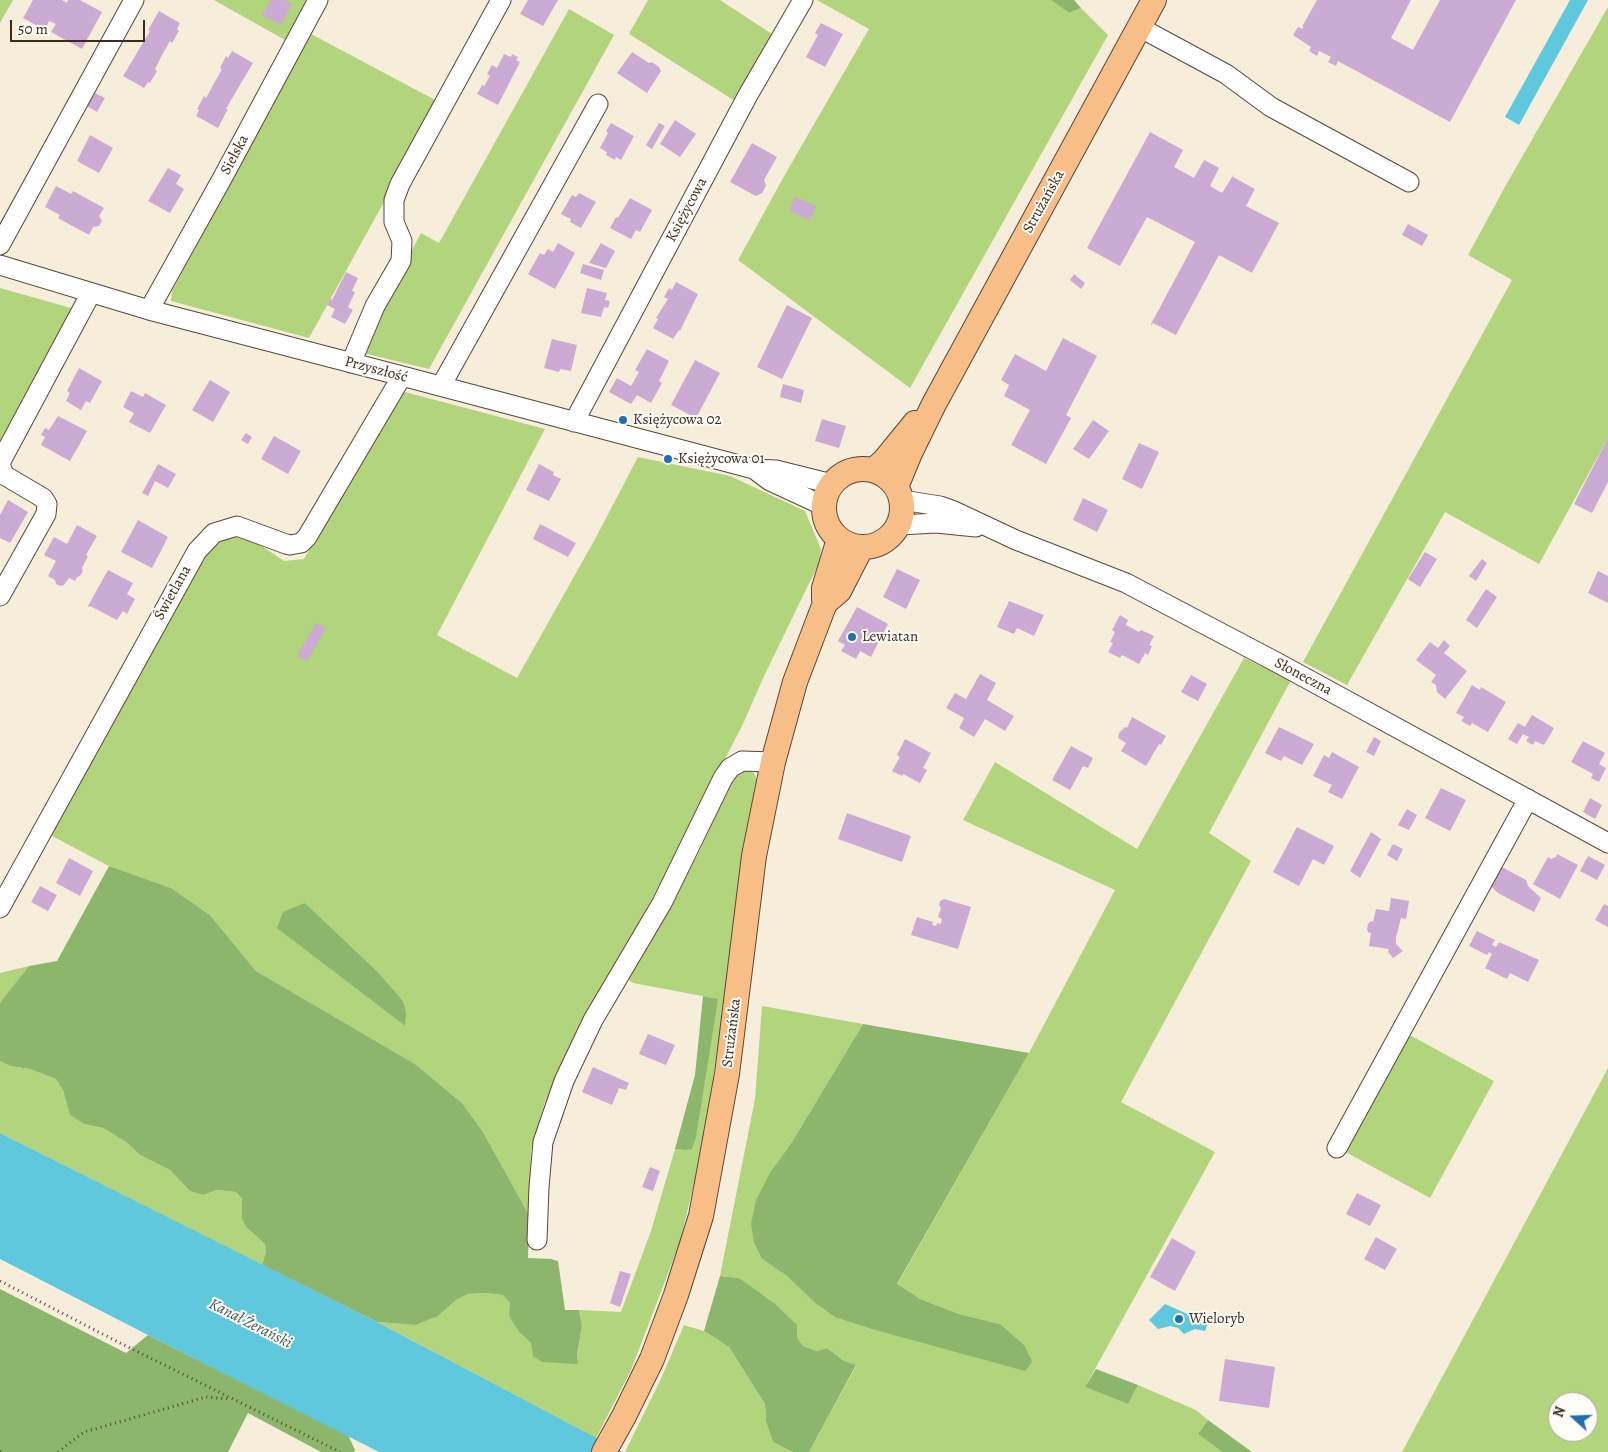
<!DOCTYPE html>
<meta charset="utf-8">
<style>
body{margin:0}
#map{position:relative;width:1608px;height:1452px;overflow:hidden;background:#f7eddb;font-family:Alegreya,serif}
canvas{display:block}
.north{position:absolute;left:1548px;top:1392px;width:50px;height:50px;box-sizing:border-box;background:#fdfcf7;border:1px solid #afa8a0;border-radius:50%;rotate:290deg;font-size:14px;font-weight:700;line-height:20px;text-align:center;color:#3b2a1e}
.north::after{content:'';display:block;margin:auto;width:18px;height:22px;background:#1f6fb2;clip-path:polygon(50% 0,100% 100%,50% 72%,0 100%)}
.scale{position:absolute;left:10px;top:20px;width:135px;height:22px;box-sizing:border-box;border:2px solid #3b2a1e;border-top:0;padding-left:6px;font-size:15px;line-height:18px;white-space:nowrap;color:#3b2a1e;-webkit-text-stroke:4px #fdfcf7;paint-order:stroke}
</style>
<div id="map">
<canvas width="1608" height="1452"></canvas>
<div class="north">N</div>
<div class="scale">50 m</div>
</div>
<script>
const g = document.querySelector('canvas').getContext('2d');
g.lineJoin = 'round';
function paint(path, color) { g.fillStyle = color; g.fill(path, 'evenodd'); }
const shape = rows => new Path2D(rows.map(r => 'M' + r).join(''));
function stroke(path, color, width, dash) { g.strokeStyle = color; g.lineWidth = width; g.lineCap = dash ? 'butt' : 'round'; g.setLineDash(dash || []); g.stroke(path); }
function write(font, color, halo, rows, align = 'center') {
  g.font = font + ' Alegreya,serif'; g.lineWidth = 4; g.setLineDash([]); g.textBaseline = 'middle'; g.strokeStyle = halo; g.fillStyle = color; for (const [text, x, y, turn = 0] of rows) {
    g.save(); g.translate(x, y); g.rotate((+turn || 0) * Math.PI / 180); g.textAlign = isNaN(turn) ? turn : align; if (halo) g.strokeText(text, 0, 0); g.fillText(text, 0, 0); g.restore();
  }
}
paint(shape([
 [0,0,13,0,0,23],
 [214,0,307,0,285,40],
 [648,0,720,0,772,34,735,101,629,34],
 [817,0,1051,0,1069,13,1081,8,1108,35,910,388,738,260,787,171,869,29],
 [1608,7,1608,438,1539,564,1445,512,1347,685,1303,662,1512,280,1468,255,1506,185],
 [569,9,614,35,429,369,363,353,362,343,421,233,439,243],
 [311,34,439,102,309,338,171,301,172,291],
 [0,288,78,310,0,449],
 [401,391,545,429,437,635,517,678,594,541,638,457,730,476,805,511,821,549,819,563,765,674,742,726,640,922,545,1102,531,1150,529,1215,483,1132,462,1103,415,1064,256,971,210,915,171,888,109,866,50,835,204,553,215,541,232,535,250,538,284,561,304,559],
 [305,903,379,973,403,1001,405,1026,278,928],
 [1244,658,1291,680,1209,833,1251,861,1121,1102,1215,1152,1085,1387,1128,1404,1138,1385,1196,1410,1208,1420,1198,1434,1222,1452,809,1452,856,1366,844,1361,827,1348,817,1351,803,1346,754,1291,739,1278,720,1276,755,1099,762,1006,863,1024,792,1142,771,1171,762,1259,787,1276,814,1302,1000,1324,959,1314,920,1299,897,1285,1029,1053,1115,890,963,820,995,762,1137,849],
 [748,770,754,773,757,780,703,1147,680,1241,664,1284,631,1370,596,1438,377,1322,416,1325,438,1316,456,1300,468,1294,486,1293,503,1295,510,1303,520,1333,531,1343,578,1364,577,1356,582,1326,579,1310,621,1312,651,1231,675,1149,685,1150,713,998,633,983,626,978,666,913,700,850,730,781,741,771],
 [29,966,8,994,0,1003,0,973],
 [1406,1033,1494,1081,1430,1198,1342,1150],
 [0,1061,10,1066,30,1069,56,1079,63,1090,70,1115,84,1124,103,1128,126,1142,140,1155,170,1170,190,1191,203,1195,217,1190,236,1192,242,1199,242,1219,246,1227,265,1244,266,1252,262,1265,0,1133],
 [1608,1068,1608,1452,1402,1452],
 [1558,1402,1588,1402,1588,1432,1558,1432],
 [684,1325,704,1331,729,1347,765,1404,766,1422,773,1442,793,1452,625,1452,660,1381]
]), '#b1d47d');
paint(shape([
 [1051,0,1074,0,1081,8,1069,13],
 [109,866,171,888,210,915,256,971,415,1064,462,1103,483,1132,529,1215,528,1258,551,1259,558,1261,565,1310,579,1310,582,1326,577,1355,578,1364,542,1362,533,1356,531,1343,520,1333,509,1316,510,1303,503,1295,486,1293,468,1294,456,1300,438,1316,416,1325,377,1322,262,1265,266,1252,265,1244,246,1227,242,1219,242,1199,236,1192,217,1190,203,1195,190,1191,170,1170,140,1155,126,1142,103,1128,84,1124,70,1115,63,1090,56,1079,30,1069,10,1066,0,1061,0,1003,29,966,57,961],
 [305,903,379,973,403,1001,406,1014,405,1026,277,928,283,912],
 [703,996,718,999,696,1137,692,1149,685,1150,675,1149,695,1075],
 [863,1024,1029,1053,897,1284,920,1299,959,1314,1000,1324,1025,1346,1032,1362,1025,1371,872,1329,835,1317,814,1302,787,1276,762,1259,754,1242,751,1224,756,1200,771,1171,792,1142],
 [720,1276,739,1278,775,1304,797,1325,797,1338,803,1346,817,1351,827,1348,844,1361,856,1365,809,1452,793,1452,773,1442,766,1422,765,1404,729,1347,704,1331],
 [0,1289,126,1353,148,1335,348,1435,355,1450,354,1452,321,1452,248,1413,228,1452,0,1452],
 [1096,1369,1138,1385,1128,1404,1085,1387],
 [1208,1420,1252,1452,1222,1452,1198,1434]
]), '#8cb66c');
paint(shape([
 [1570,0,1588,0,1519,125,1505,117],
 [0,1133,377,1322,623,1452,379,1452,148,1335,0,1259],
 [1165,1304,1208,1323,1205,1331,1195,1329,1184,1334,1178,1328,1170,1326,1158,1329,1149,1320]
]), '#60c8dd');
paint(shape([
 [33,0,62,0,67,3,68,0,80,0,102,12,82,49,51,32,56,24,49,21,45,30,23,18],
 [271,0,285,0,292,4,281,25,262,15],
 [528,0,558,0,543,26,520,14],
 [1317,0,1411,0,1391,38,1413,50,1440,0,1516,0,1450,122,1338,61,1336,66,1328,62,1331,57,1319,51,1317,56,1309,51,1311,47,1293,35,1298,27,1303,29,1303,25],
 [159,11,180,23,177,29,179,31,172,43,170,41,162,55,155,69,157,71,150,83,148,82,144,88,123,76,150,31,148,30],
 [821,23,843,34,825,67,806,57,818,35,815,33],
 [232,51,253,63,234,95,226,109,228,109,218,128,196,116,199,110,197,109,204,96,206,98,222,69,220,68,226,56,228,58],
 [632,52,649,63,652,62,659,67,661,71,647,93,617,73],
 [504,54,511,57,512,54,518,57,516,60,520,62,498,105,477,94,482,85,484,86,490,76,487,74,492,65,497,68],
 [95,93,105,98,97,112,87,106],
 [675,120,696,134,680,157,660,144],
 [611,123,634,136,621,160,616,157,615,160,606,155,607,152,600,148,608,133,606,131],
 [659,123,665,126,652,149,646,145],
 [1150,132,1183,150,1174,167,1194,178,1204,160,1219,168,1210,186,1222,193,1234,174,1233,177,1255,189,1246,206,1279,223,1252,273,1219,255,1176,335,1153,323,1152,325,1151,324,1195,242,1147,217,1120,266,1087,248],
 [90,135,113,148,99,173,77,161],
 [752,143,777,157,764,180,766,186,762,193,756,196,730,182],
 [168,168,181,175,176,184,184,189,170,213,148,201],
 [56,186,71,194,73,191,104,208,99,216,102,221,99,226,93,227,89,235,58,218,60,215,45,207],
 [579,193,596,202,581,228,570,222,571,219,561,214,572,195,576,197],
 [795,197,816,206,810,220,789,211],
 [630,198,652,210,640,232,636,230,631,239,610,228,616,217,618,218],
 [1408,224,1428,235,1422,246,1402,235],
 [558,243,575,253,555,289,528,274,540,253,544,255,548,249,553,252],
 [601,243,615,251,606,268,589,263],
 [583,264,604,270,601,280,580,273],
 [346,272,358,278,352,291,355,292,348,307,353,310,345,324,331,317,335,309,327,305,330,299,332,300],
 [1074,274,1085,283,1081,289,1070,280],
 [676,282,698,294,680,331,679,330,673,339,653,328,658,319,656,318,668,299,664,297,669,288,672,290],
 [587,288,607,293,605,300,610,301,608,308,604,307,601,317,581,313],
 [787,305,812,318,782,379,757,367],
 [1063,338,1097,356,1066,415,1071,418,1046,464,1011,445,1030,410,1004,396,1009,385,1001,380,1015,354,1046,371],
 [552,339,577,345,571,371,560,369,559,372,544,368],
 [647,349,669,361,659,381,662,383,651,403,637,395,631,404,609,392,617,378,631,386,639,372,635,370],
 [695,360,720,373,696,418,671,405],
 [79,368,102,381,90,403,86,401,81,410,66,401,70,393,67,391],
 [210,380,230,392,213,422,192,410],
 [783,384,804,390,801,403,780,397],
 [131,391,143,397,145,393,166,405,150,433,129,422,134,413,123,407],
 [58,416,87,431,70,461,41,445,45,437,41,435,45,428,49,430],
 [822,419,846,426,839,448,815,441],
 [1093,420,1109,431,1089,459,1073,449],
 [246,433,252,437,248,444,241,440],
 [274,436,301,451,288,474,261,459],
 [1608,438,1608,482,1592,513,1574,504],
 [1139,443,1159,452,1142,489,1122,479],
 [158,464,176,474,168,488,155,481,148,496,142,493],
 [539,464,554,472,553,475,561,479,549,501,526,490],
 [1083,498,1108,510,1097,532,1073,520],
 [8,500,28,512,10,543,0,538,0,515],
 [138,520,168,537,152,568,121,552],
 [540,524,576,543,568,557,533,539],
 [77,525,97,536,86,555,88,556,82,568,83,571,80,576,77,577,75,581,69,578,64,585,60,586,56,584,55,580,48,576,56,561,44,555,54,537,67,544],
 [1425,552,1437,559,1420,587,1408,579],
 [1482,559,1487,563,1476,581,1469,576],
 [897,569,920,580,906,609,883,597],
 [108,570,133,583,127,594,135,599,127,614,123,611,117,620,90,606,89,607,88,606],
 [1598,571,1608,576,1608,603,1588,593],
 [1486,589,1497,597,1477,628,1466,620],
 [1009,601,1044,615,1034,636,1017,628,1014,634,997,627],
 [857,607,888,624,871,657,860,651,856,659,841,651,845,645,838,641],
 [1120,615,1128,620,1126,625,1139,632,1141,630,1154,636,1149,645,1152,646,1148,655,1145,653,1139,664,1122,655,1120,658,1108,652,1113,643,1110,642,1115,632,1112,630],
 [316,623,326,628,307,661,297,656],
 [1444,640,1450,646,1444,653,1467,671,1445,699,1437,692,1436,685,1431,682,1436,675,1416,660,1430,642,1438,648],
 [980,674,996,683,987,700,1014,716,1005,731,985,719,974,737,959,728,964,718,946,708,955,693,966,699],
 [1191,675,1207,684,1198,701,1181,692],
 [1472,685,1480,690,1481,687,1506,702,1488,732,1472,723,1470,726,1461,721,1464,717,1456,713],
 [1532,715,1554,728,1544,745,1535,741,1533,745,1526,741,1529,737,1523,734,1517,744,1508,739,1518,723,1525,727],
 [1132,717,1166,736,1161,745,1159,744,1146,766,1121,751,1126,743,1118,738,1119,733,1125,727,1127,728],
 [1279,727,1314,744,1302,765,1284,756,1281,761,1265,753],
 [1374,737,1381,741,1374,756,1366,752],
 [905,739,931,753,923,768,927,770,920,783,903,774,902,776,892,771,900,757,897,755],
 [1583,741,1605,753,1599,764,1606,768,1599,782,1591,778,1593,774,1571,762],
 [1071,746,1093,758,1088,768,1083,766,1070,790,1052,780],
 [1332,752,1359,767,1342,799,1328,792,1332,785,1313,776,1324,755,1329,758],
 [1441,788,1466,800,1450,831,1425,818],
 [1590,798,1602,805,1595,819,1583,812],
 [1407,809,1417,815,1409,830,1398,825],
 [847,813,911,836,902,862,838,839],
 [1297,827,1334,846,1324,865,1313,859,1299,886,1273,872],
 [1371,832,1381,839,1360,878,1350,871],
 [1393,844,1403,849,1397,861,1387,855],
 [1557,854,1578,865,1560,899,1533,884,1548,857,1551,859,1556,857],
 [1588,856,1605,865,1597,880,1580,871],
 [69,858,93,871,80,896,56,883],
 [1498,865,1526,880,1528,886,1541,898,1534,912,1498,893,1488,883],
 [40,886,57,895,48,911,31,902],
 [1391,898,1409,901,1406,919,1401,918,1396,937,1396,944,1403,951,1393,958,1388,952,1389,949,1369,946,1371,933,1369,933,1367,930,1368,924,1371,921,1373,922,1376,909,1389,911],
 [944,899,971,907,958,949,911,935,917,917,933,922,932,925,936,926,937,923,941,924,942,919,938,917,941,908,939,905,940,901],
 [1604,904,1608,906,1608,927,1595,920],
 [1477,931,1495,940,1492,945,1496,947,1499,942,1539,960,1528,982,1510,973,1507,979,1485,968,1492,954,1489,952,1487,955,1469,946],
 [648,1034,675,1045,666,1065,639,1054],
 [593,1067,629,1083,626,1090,619,1088,612,1105,582,1092],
 [650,1167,660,1171,653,1191,642,1187],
 [1357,1193,1381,1205,1370,1226,1346,1214],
 [1376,1237,1397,1249,1385,1270,1364,1259],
 [1172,1238,1196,1252,1175,1291,1150,1277],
 [620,1271,631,1274,620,1307,610,1303],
 [1225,1359,1275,1367,1269,1408,1219,1401]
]), '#cbabd4');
const minor = shape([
 [1139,27,1226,74,1271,107,1409,182],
 [0,245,134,0],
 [0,265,149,310,402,376,754,469,776,470,832,484],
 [149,310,223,177,318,0],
 [351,363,375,306,401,261,402,241,394,222,394,200,400,184,501,0],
 [441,386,598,104],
 [574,422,748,95,803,0],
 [0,463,91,293],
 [0,464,4,475,43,498,47,504,46,514,0,596],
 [754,469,770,481,824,506],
 [902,500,940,506,954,511,1016,540,1126,583,1278,663,1608,843],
 [899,525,936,523,976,527],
 [0,908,197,551,214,533,237,526,286,544,290,545,301,543,307,537,402,376],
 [1337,1148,1528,799],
 [537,1240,539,1187,543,1142,564,1081,593,1020,662,903,723,778,730,768,742,761,773,762]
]);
const major = shape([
 '824 508a39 39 0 1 1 78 0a39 39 0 1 1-78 0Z',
 [874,470,884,461,915,423],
 [896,487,910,453,934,404,1154,0],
 [824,599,824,588,839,539],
 [604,1452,624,1416,652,1359,676,1295,701,1216,727,1074,754,856,773,762,795,682,825,603,839,591,861,548]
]);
stroke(minor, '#57473a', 21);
stroke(major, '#57473a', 26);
stroke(shape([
 [0,1281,120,1343,340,1452],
 [0,1451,2,1452],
 [58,1452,84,1432,206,1397,229,1399]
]), '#57473a', 3, [1, 4]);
stroke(minor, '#fff', 19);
stroke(major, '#f7be87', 24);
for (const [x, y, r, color] of [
 [623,420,5,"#1f6fb2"],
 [668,459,5,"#1f6fb2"],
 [852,637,5,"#1f6fb2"],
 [1179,1319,5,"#1f6fb2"]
]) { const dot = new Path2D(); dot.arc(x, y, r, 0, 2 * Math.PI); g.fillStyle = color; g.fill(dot); stroke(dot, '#fdfcf7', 2); }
write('15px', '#3b2a1e', '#fdfcf7', [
 ["Sielska",235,155,-62],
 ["Strużańska",1044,202,-61],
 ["Księżycowa",687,210,-62],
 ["Przyszłość",376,370,15],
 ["Świetlana",173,593,-61],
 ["Słoneczna",1303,677,28],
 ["Strużańska",732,1033,-83]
]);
write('15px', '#3b2a1e', '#fdfcf7', [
 ["Księżycowa 02",633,420],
 ["Księżycowa 01",678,459],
 ["Lewiatan",862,637],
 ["Wieloryb",1189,1319]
], 'left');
write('italic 16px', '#465957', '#fdfcf7', [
 ["Kanał Żerański",250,1324,27]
]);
</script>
